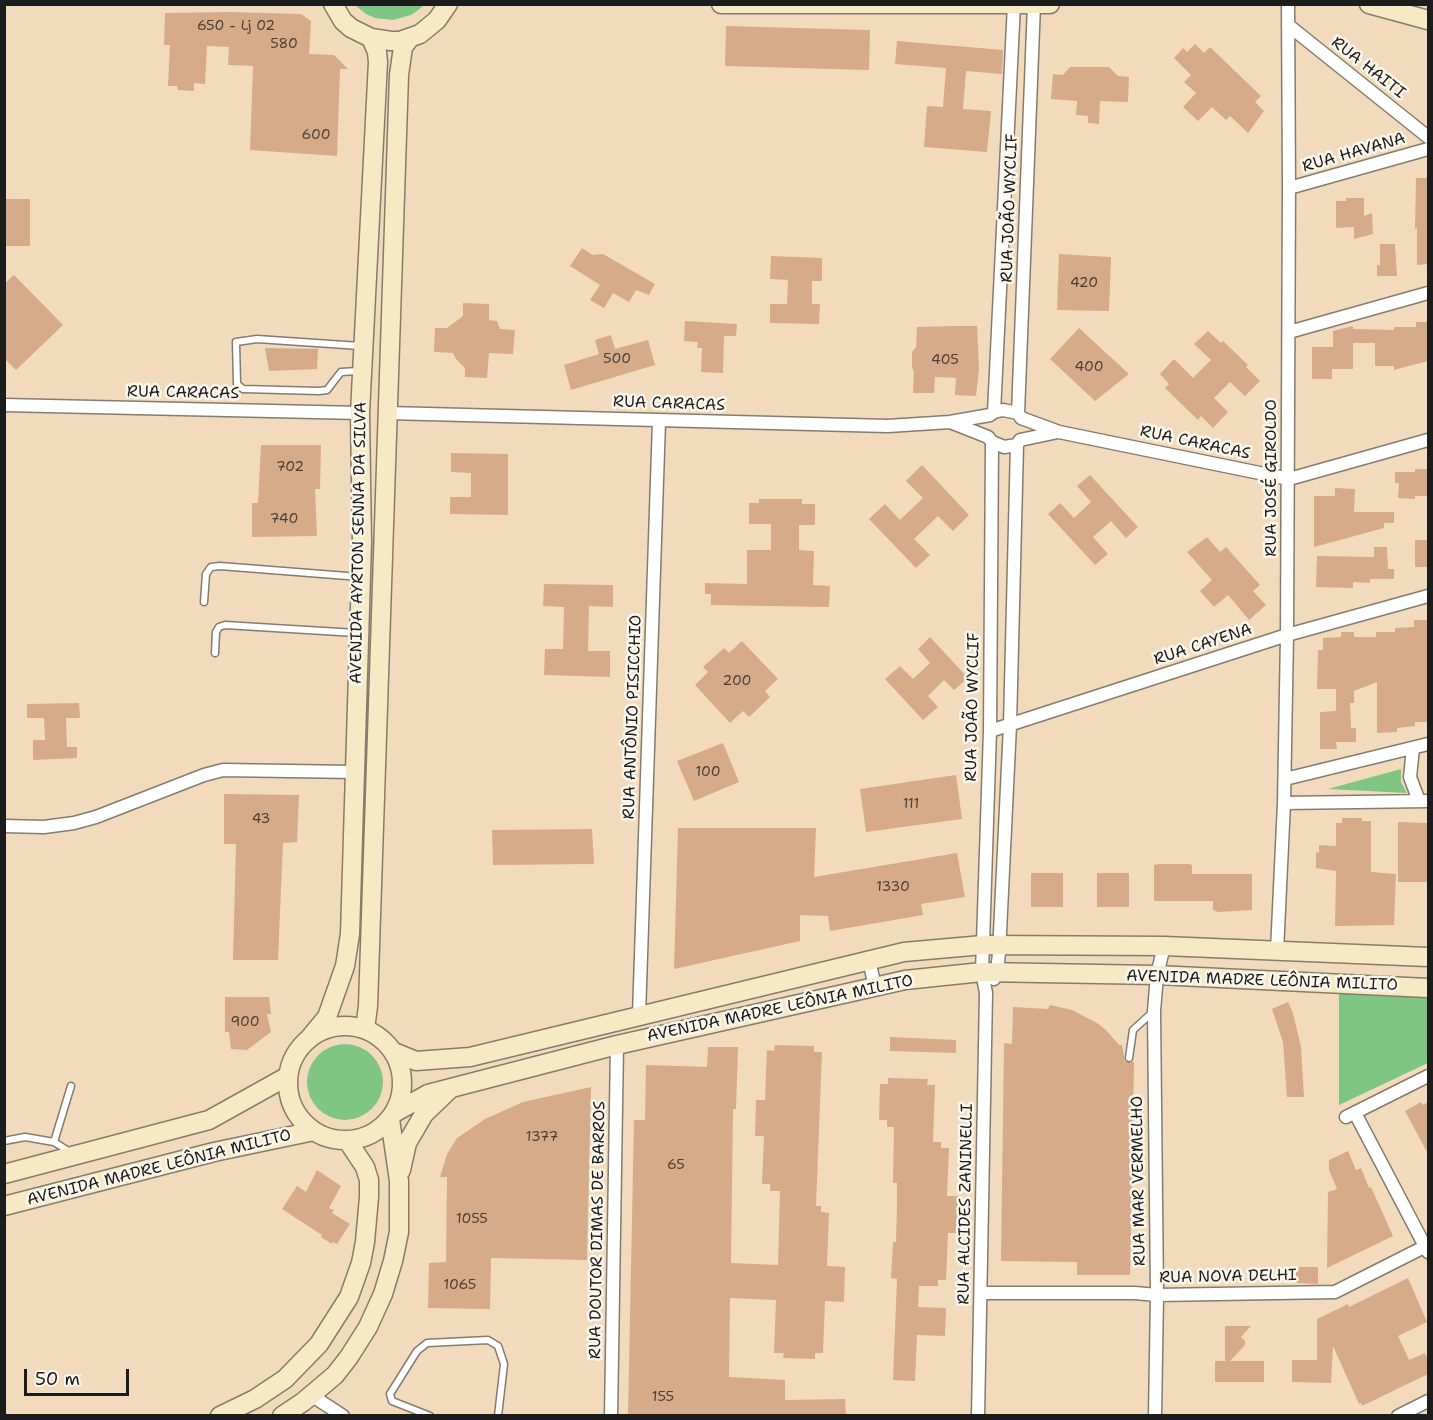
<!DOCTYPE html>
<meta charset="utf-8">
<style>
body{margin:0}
#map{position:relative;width:1433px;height:1420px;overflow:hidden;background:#f2dbbc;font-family:"Shantell Sans",sans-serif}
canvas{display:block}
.frame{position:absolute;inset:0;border:6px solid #1c1c1c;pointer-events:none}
.scale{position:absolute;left:24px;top:1369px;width:105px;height:27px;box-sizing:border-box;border:3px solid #1c1c1c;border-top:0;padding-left:8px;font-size:18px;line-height:21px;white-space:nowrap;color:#1c1c1c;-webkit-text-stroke:4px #fbf7ec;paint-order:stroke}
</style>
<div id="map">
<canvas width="1433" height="1420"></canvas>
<div class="frame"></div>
<div class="scale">50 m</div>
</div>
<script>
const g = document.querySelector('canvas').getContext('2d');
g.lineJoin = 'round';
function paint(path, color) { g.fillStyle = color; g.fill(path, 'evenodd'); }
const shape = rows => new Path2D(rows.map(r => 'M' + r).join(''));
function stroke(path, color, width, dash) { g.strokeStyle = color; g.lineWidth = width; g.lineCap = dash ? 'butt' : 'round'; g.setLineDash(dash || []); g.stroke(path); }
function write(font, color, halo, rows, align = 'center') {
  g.font = font + ' "Shantell Sans",sans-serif'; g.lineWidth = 5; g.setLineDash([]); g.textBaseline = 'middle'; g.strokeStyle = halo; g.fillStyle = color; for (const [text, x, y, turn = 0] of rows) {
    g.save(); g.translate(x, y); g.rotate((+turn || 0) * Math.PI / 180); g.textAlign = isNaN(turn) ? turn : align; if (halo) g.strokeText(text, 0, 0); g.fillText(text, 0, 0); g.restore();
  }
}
paint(shape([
 [355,5,425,5,411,15,393,20,375,18,366,14],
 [1401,769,1401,782,1407,793,1328,789],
 [1339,991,1428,994,1428,1063,1339,1105],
 '307 1082a38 38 0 1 1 76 0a38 38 0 1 1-76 0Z'
]), '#7fc682');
paint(shape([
 [231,12,301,14,311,21,309,54,334,55,348,69,340,69,337,156,250,150,253,66,228,65,229,47,207,46,205,84,194,83,194,91,178,90,177,86,168,86,170,45,164,45,165,13],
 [726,26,870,30,869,70,725,66],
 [897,41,1003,50,1002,74,966,71,963,109,991,111,987,152,924,147,927,106,943,107,946,68,895,64],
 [1195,44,1204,53,1210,47,1261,96,1255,102,1264,111,1248,133,1230,116,1226,120,1212,107,1198,121,1183,107,1196,93,1184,82,1191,75,1174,58,1183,48,1187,52],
 [1070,67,1109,67,1118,76,1129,77,1128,102,1100,101,1099,124,1088,123,1088,116,1076,115,1077,101,1051,99,1053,74,1063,75],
 [1416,178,1428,178,1428,264,1417,265,1417,228,1415,229],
 [1346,198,1364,198,1364,216,1372,213,1373,234,1354,239,1354,227,1336,228,1336,201,1346,201],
 [4,199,30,199,30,246,4,246],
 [1380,244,1395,244,1397,276,1377,276,1377,265,1380,265],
 [582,248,593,255,603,254,655,284,649,295,636,290,629,302,613,293,604,308,590,300,600,285,570,266],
 [1059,254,1111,257,1109,311,1057,310],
 [771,256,822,258,822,281,812,281,812,304,820,304,819,324,770,323,770,304,787,304,788,280,770,279],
 [14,275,63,325,16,370,4,358,4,284],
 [463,303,489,304,489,320,497,321,500,329,515,330,513,354,489,353,487,378,465,377,465,368,456,359,453,353,434,352,435,328,447,328,463,316],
 [685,321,737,324,736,336,724,336,723,373,701,372,702,348,697,348,698,342,684,341],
 [1416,322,1428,322,1428,361,1394,370,1394,366,1375,366,1375,343,1353,343,1353,369,1332,369,1332,379,1312,379,1312,347,1333,347,1333,331,1353,326,1353,329,1394,330,1394,327,1416,327],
 [956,326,977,326,979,369,976,396,955,395,956,378,935,377,934,393,913,393,914,372,912,367,912,352,916,347,917,327],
 [1079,328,1129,374,1095,401,1050,359],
 [1208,331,1221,343,1223,341,1248,365,1246,367,1260,381,1245,396,1230,382,1214,398,1228,412,1213,428,1201,416,1198,420,1165,388,1169,384,1160,374,1174,359,1193,378,1211,360,1194,344],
 [611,335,615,349,648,340,655,365,571,390,564,365,599,354,595,340],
 [265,348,318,349,317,369,269,371],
 [261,445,321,445,320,489,315,489,317,536,252,537,252,503,258,503],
 [451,453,508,454,508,515,450,514,450,497,471,497,471,473,451,472],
 [922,465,969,515,953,531,938,516,914,539,930,555,916,568,869,519,885,504,900,520,923,498,906,481],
 [1415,469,1428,469,1428,496,1415,496,1415,499,1398,498,1399,483,1395,483,1395,472,1415,472],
 [1090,475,1138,527,1126,538,1111,521,1093,537,1108,554,1095,565,1048,514,1060,503,1074,518,1091,502,1077,486],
 [1335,488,1355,489,1354,512,1394,512,1394,523,1384,523,1384,528,1314,547,1314,496,1335,496],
 [759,499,802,499,802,504,815,504,815,525,799,525,799,550,814,551,813,585,830,586,829,607,711,605,711,594,705,594,705,583,747,584,747,550,771,550,771,524,749,524,749,503,759,503],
 [1207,537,1220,552,1226,547,1260,585,1253,591,1266,605,1249,620,1228,595,1214,607,1200,591,1212,580,1187,552],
 [1415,540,1428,540,1428,567,1415,567],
 [1374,547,1387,547,1388,569,1394,569,1394,579,1370,579,1370,583,1353,582,1353,588,1316,587,1317,556,1374,557],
 [544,584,613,585,613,607,589,606,588,651,610,651,610,677,544,675,545,649,563,649,564,607,543,606],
 [1414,620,1428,620,1428,722,1415,722,1415,726,1397,728,1397,732,1377,733,1377,682,1354,691,1354,703,1350,703,1351,728,1356,728,1356,742,1336,742,1337,749,1320,749,1320,712,1336,711,1336,689,1317,689,1318,650,1323,650,1323,638,1341,637,1341,632,1354,632,1354,637,1376,637,1376,632,1395,632,1395,628,1414,627],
 [930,637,968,678,954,690,944,680,928,696,938,707,923,720,885,679,900,666,913,679,930,663,918,649],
 [742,641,778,679,765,691,770,697,749,717,743,711,730,723,695,685,708,672,703,667,724,648,729,653],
 [79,703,80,718,66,718,67,747,77,747,77,758,33,760,33,740,45,740,44,718,27,718,27,704],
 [723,743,739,782,694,801,677,761],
 [956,775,962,819,866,832,860,789],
 [224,794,299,795,297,842,283,843,278,960,233,960,236,844,224,844],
 [1342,818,1362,818,1362,821,1371,821,1371,872,1396,874,1394,925,1335,926,1336,871,1316,868,1316,852,1319,853,1319,845,1336,846,1336,823,1342,823],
 [1398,822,1428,823,1428,882,1398,882],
 [678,828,816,828,814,877,957,853,965,897,921,904,923,915,830,931,828,916,800,915,800,941,674,969],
 [592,829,594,864,493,865,492,830],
 [1159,864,1188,864,1192,865,1192,874,1252,874,1252,910,1218,912,1213,910,1213,901,1154,901,1154,865],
 [1031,873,1063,873,1063,907,1031,907],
 [1097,873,1129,873,1129,907,1097,907],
 [225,997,269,997,271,1014,267,1014,271,1032,247,1050,231,1049,229,1032,225,1032],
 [1288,1002,1293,1013,1301,1047,1304,1097,1287,1097,1283,1042,1272,1009],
 [1050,1005,1072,1010,1097,1023,1106,1030,1119,1045,1122,1045,1125,1062,1134,1062,1130,1275,1077,1275,1077,1262,1001,1261,1004,1043,1012,1044,1013,1007,1048,1009],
 [890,1037,956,1040,956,1053,890,1051],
 [775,1045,814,1046,814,1052,822,1052,816,1206,821,1206,821,1212,829,1213,827,1266,845,1267,844,1302,825,1301,823,1353,815,1353,815,1359,783,1358,784,1353,774,1353,776,1300,730,1298,729,1377,785,1380,785,1400,845,1399,846,1416,628,1416,634,1120,645,1120,646,1065,707,1067,708,1047,738,1047,736,1109,733,1109,731,1263,778,1265,780,1191,770,1191,770,1184,762,1184,764,1136,755,1136,756,1100,765,1100,767,1050,774,1051],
 [888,1078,928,1079,927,1085,935,1085,933,1142,941,1142,941,1148,949,1148,947,1196,960,1196,959,1233,948,1233,946,1280,938,1280,938,1286,919,1286,918,1307,946,1308,945,1336,917,1335,915,1381,893,1380,897,1279,891,1278,893,1242,896,1242,897,1207,897,1183,893,1183,894,1127,887,1127,887,1120,879,1120,880,1084,888,1084],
 [591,1087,587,1260,491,1258,490,1309,428,1308,429,1263,446,1262,447,1177,440,1177,447,1154,457,1138,485,1119,523,1102],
 [1421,1102,1423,1105,1428,1102,1428,1154,1405,1111],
 [1348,1151,1356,1170,1361,1168,1369,1188,1371,1187,1393,1236,1327,1268,1328,1192,1337,1189,1329,1170,1329,1160],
 [317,1170,341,1186,329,1208,334,1210,332,1213,350,1224,337,1244,333,1242,332,1244,321,1237,322,1235,282,1209,297,1186,306,1192],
 [1301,1267,1318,1267,1318,1284,1296,1283,1296,1268],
 [1408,1278,1427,1322,1398,1336,1409,1360,1425,1353,1428,1360,1428,1374,1362,1406,1361,1403,1359,1404,1333,1346,1331,1383,1292,1382,1292,1360,1317,1360,1317,1319,1348,1304,1349,1307],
 [1225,1326,1251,1326,1241,1337,1245,1341,1245,1345,1230,1361,1264,1361,1264,1382,1215,1382,1215,1361,1225,1361]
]), '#d5ab8a');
const lane = shape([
 [359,371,341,372,327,390,319,391,243,389,237,384,236,342,257,339,360,346],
 [204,602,206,574,211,567,220,566,360,577],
 [215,653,216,632,219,627,225,625,356,633],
 [1129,1058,1133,1030,1154,1011],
 [4,1141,25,1137,54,1142,70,1152],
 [54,1142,71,1086],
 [430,1416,392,1401,390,1394,417,1351,427,1343,488,1340,498,1346,504,1364,498,1416]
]);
const street = shape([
 [1288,25,1428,137],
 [1289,188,1428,149],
 [1289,332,1428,293],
 [4,405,360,413],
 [994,412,1014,4],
 [388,413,888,426,950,422,990,415,994,412,1003,410,1018,413,1021,418,1059,432,1289,479,1428,440],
 [1018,413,1034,4],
 [950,422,988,437,992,442,1004,447,1017,445,1020,440,1058,432],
 [990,731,1287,635,1428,596],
 [1413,748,1410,777,1419,801],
 [1285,779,1428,744],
 [1284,803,1428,801],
 [4,826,44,827,74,823,96,817,204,775,223,770,355,772],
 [1277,951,1284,803,1287,635,1289,188,1288,4],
 [869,960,875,987],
 [994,979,997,972,999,953,1010,725,1017,445],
 [639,1015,659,421],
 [1355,1113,1428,1252],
 [1346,1117,1428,1076],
 [981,1293,1135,1293,1157,1295,1335,1292,1428,1245],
 [311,1395,343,1416],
 [611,1416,617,1045],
 [978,1416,986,993,982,972,990,731,992,442],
 [1155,1416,1157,1295,1154,1011,1157,975,1164,946],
 [1398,1416,1428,1401]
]);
const secondary = shape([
 [333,4,343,21,351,28,371,38,391,41,400,41,420,34,437,20,448,4],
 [721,4,1050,4],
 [1369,4,1428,20],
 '288 1083a57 57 0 1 1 114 0a57 57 0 1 1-114 0Z',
 [365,1029,368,1006,399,75,403,47,410,38],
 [308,1040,327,1017,345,966,350,934,362,543,360,413,378,62,377,52,371,38],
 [394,1052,416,1061,470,1057,904,952,983,945,1164,946,1428,957],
 [394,1113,428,1094,617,1045,905,980,982,972,1157,975,1428,988],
 [401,1170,407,1143,424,1114,449,1090],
 [4,1174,209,1120,288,1076],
 [4,1206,214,1152,314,1131],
 [220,1416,255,1399,285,1379,319,1344,349,1297,361,1263,365,1242,369,1197,369,1180,365,1167,347,1140],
 [282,1416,303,1402,335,1375,349,1357,368,1327,383,1294,393,1261,399,1232,399,1181,390,1119]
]);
stroke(lane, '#877c6c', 9);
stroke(street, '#877c6c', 15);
stroke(secondary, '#877c6c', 21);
stroke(lane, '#fff', 6);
stroke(street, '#fff', 12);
stroke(secondary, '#f7e9c3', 18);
write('14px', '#4a4038', null, [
 ["650 - Lj 02",236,26],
 ["580",284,44],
 ["600",316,135],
 ["420",1084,283],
 ["500",617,359],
 ["405",945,360],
 ["400",1089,367],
 ["702",290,467],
 ["740",284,519],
 ["200",737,681],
 ["100",708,772],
 ["111",911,804],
 ["43",261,819],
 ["1330",893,887],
 ["900",245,1022],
 ["1377",542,1137],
 ["65",676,1165],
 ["1055",472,1219],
 ["1065",460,1285],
 ["155",663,1397]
]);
write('16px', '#1c1c1c', '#fbf7ec', [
 ["RUA HAITI",1368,68,38],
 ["RUA HAVANA",1354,153,-16],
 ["RUA JOÃO WYCLIF",1010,208,-88],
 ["RUA CARACAS",183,393,1],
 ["RUA CARACAS",669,404,2],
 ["RUA CARACAS",1195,443,12],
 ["RUA JOSÉ GIROLDO",1272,478,-90],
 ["AVENIDA AYRTON SENNA DA SILVA",359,543,-89],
 ["RUA CAYENA",1203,645,-18],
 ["RUA JOÃO WYCLIF",973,707,-89],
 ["RUA ANTÔNIO PISICCHIO",633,717,-88],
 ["AVENIDA MADRE LEÔNIA MILITO",1262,981,2],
 ["AVENIDA MADRE LEÔNIA MILITO",780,1009,-12],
 ["AVENIDA MADRE LEÔNIA MILITO",159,1168,-14],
 ["RUA MAR VERMELHO",1139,1181,-91],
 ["RUA ALCIDES ZANINELLI",966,1204,-89],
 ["RUA DOUTOR DIMAS DE BARROS",598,1230,-89],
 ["RUA NOVA DELHI",1228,1277,-1]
]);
</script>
